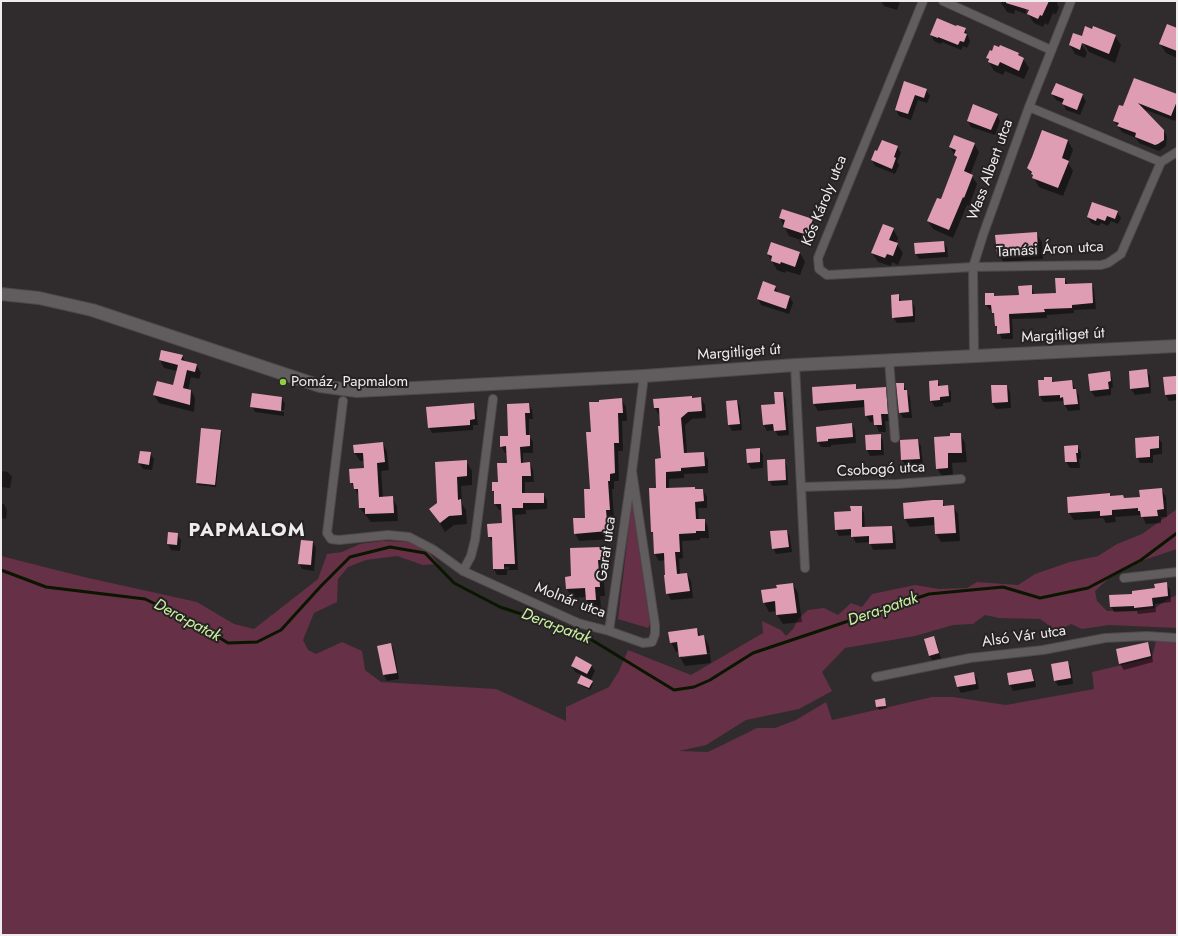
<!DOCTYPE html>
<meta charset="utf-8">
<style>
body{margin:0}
#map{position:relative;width:1178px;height:936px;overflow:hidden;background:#302c2d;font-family:Jost,sans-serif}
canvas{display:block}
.frame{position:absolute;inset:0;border:2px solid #efeced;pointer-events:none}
</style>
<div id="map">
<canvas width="1178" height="936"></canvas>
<div class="frame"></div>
</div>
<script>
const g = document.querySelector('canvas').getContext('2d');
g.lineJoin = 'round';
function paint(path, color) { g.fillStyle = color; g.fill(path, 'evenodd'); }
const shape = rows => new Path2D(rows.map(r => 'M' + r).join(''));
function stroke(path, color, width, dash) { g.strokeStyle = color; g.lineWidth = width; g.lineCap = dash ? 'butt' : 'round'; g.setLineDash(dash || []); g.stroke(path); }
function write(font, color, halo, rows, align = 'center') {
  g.font = font + ' Jost,sans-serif'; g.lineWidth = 4; g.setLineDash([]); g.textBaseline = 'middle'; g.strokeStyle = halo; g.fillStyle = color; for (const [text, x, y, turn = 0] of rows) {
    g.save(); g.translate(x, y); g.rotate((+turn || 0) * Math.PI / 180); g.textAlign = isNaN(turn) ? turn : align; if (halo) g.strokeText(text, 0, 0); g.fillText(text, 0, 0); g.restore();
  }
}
paint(shape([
 [632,501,650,624,648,628,618,619],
 [1177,509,1177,549,1132,564,1117,571,1095,591,1097,601,1107,611,1134,611,1155,608,1168,599,1177,595,1177,628,1109,625,1082,629,1071,624,1057,631,1040,619,999,618,985,615,973,624,953,625,915,636,845,648,822,672,832,691,799,709,746,720,706,745,679,751,708,752,757,728,775,728,796,720,826,702,832,720,932,697,953,697,1006,705,1094,689,1092,672,1152,658,1156,641,1177,641,1177,935,1,935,1,556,84,577,197,602,234,624,254,629,318,579,327,554,342,552,360,544,382,541,411,542,429,552,438,564,423,565,397,556,366,560,348,567,338,579,337,602,314,613,303,640,308,650,316,654,342,642,362,651,365,670,381,682,496,689,566,721,566,707,609,687,619,671,628,650,691,675,763,633,762,621,781,630,786,636,793,629,798,619,808,610,824,608,838,615,851,603,862,607,872,594,915,585,939,589,967,588,977,582,1018,585,1035,574,1070,562,1098,556,1117,544,1142,534]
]), '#663046');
paint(shape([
 [881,1,900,1,897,10,884,6],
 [1000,1,1026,1,1026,14,1015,10,1014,14,1007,12],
 [1034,1,1058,1,1057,4,1059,7,1056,14,1053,13,1048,25,1045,23,1043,27,1034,23,1028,14],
 [957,28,965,29,970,41,967,48,963,46,961,50,942,42,941,44,934,41,931,35],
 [1177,29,1177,58,1166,53,1160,44],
 [1115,36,1121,45,1115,63,1089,52,1083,43,1081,43,1087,53,1085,58,1075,54,1070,45,1082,37],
 [1018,54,1020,57,1023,59,1029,68,1024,79,1005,71,1003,75,994,71,987,58],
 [1134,79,1177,95,1177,115,1175,121,1143,109,1164,131,1167,137,1166,146,1159,151,1139,143,1136,138,1122,132,1114,121,1123,108],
 [905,83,926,90,930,96,927,103,918,100,911,120,899,116,896,110],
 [1052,94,1082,95,1086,101,1080,115,1066,110,1063,103,1056,100],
 [997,115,1000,121,995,135,971,127,968,121],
 [1043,131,1068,141,1073,150,1068,163,1073,171,1063,196,1039,187,1028,168],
 [954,137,974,144,979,152,970,175,972,176,977,184,969,206,967,205,953,238,933,229,928,221,941,200,957,159,950,147],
 [897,147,901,153,897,162,899,165,895,174,875,166,872,160],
 [1117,212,1121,218,1118,224,1111,221,1108,226,1101,223,1099,226,1091,223,1088,217],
 [780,218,812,220,817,229,813,244,789,236],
 [893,229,898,238,896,243,903,253,898,265,892,262,891,266,878,262,872,253],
 [1036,233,1042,242,1043,259,1003,262,998,252],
 [944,242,947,248,948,257,919,259,916,254],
 [772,243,800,253,805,262,800,275,786,271,785,273,777,270,768,254],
 [1065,279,1068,285,1091,284,1094,289,1096,309,1074,310,1074,313,1047,315,1047,318,1012,319,1013,339,1002,339,996,326,995,318,992,310,990,310,986,305,993,294,995,297,1020,296,1031,286,1035,295,1057,294],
 [775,287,778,293,790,297,793,303,789,314,761,305,758,299],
 [898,295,902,302,911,301,915,307,915,322,897,323,893,317],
 [182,356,186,362,196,365,201,373,199,379,191,377,188,390,191,390,195,398,194,412,159,403,154,395,173,386,177,371,164,368,160,360],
 [1146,370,1150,376,1151,393,1135,395,1131,389,1130,372],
 [1109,372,1112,378,1113,387,1111,388,1111,395,1095,397,1091,391],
 [1176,377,1177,379,1177,400,1169,401,1166,395,1164,378],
 [1051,378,1054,383,1071,381,1079,396,1080,410,1068,411,1063,401,1043,402,1040,396,1039,381,1045,381],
 [937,381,940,386,947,386,951,392,951,402,943,403,943,406,935,407,931,401],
 [903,384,910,397,912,418,903,418,900,412],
 [855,385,857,390,885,388,889,395,891,421,885,421,886,432,879,432,875,422,870,422,866,415,865,407,818,411,814,404],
 [1007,386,1010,392,1011,408,996,409,992,403],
 [783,393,786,399,789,435,778,436,775,430,767,431,764,425],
 [282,398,285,404,284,410,254,406,254,408,284,412,284,416,255,412,252,406],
 [701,398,705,405,706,418,692,419,685,425,687,454,704,453,708,460,708,473,684,474,684,478,669,479,669,489,703,490,707,497,707,508,698,508,699,520,704,520,708,527,709,538,700,538,700,540,682,541,683,558,679,559,680,574,687,574,691,581,693,598,671,600,667,593,666,560,659,561,655,554,654,535,652,532,650,489,657,489,662,459,660,415,659,415,655,408,692,399],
 [621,399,626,407,627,421,622,421,623,451,618,451,619,481,614,481,614,489,612,489,614,518,610,518,611,539,579,541,575,533,586,519,591,490,592,433,601,403],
 [737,401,740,407,742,430,732,431,729,425,727,402],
 [473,404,476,410,478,425,473,425,473,430,432,433,429,427],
 [529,404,532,410,533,419,529,419,529,436,533,442,533,453,523,453,523,463,530,463,533,470,534,482,525,482,525,494,543,494,547,500,547,509,526,510,526,514,515,515,518,570,507,570,507,575,497,575,494,569,493,543,489,537,503,524,502,510,499,510,495,504,495,494,493,491,499,483,508,464,507,453,505,453,501,446,509,437],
 [509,567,509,569,496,570,496,568],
 [852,424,855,430,856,443,831,445,831,447,821,447,818,442],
 [220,430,222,433,216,487,198,485,197,482],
 [960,434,965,443,967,462,952,463,953,477,943,478,937,468,951,437],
 [880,435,883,441,884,455,870,456,867,450,866,436],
 [1158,438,1162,443,1162,454,1153,455,1153,463,1140,463,1137,457],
 [918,440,921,446,923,465,906,466,902,460,901,441],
 [383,443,387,452,389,470,381,471,383,498,392,497,397,506,398,521,371,522,360,508,360,498,351,482,365,469,364,461,360,461,355,453],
 [1065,446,1077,446,1081,452,1081,459,1079,459,1080,468,1070,468,1066,462],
 [759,449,763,455,763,468,751,469,748,463],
 [150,453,154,459,152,470,143,469,139,463],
 [784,460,787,466,788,485,772,486,769,480],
 [466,461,472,471,472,485,461,486,462,504,466,510,467,524,454,525,445,532,431,509,438,504],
 [1,471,8,472,12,477,10,488,1,487],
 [1161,489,1166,497,1167,517,1161,517,1161,523,1146,524,1142,515,1115,517,1116,522,1106,523,1103,518,1074,520,1069,513,1110,495,1111,497,1124,499,1141,498],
 [942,501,945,507,953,506,958,514,960,541,941,542,936,534,935,525,910,527,905,519],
 [1,504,4,504,7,510,6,519,1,518],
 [861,507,864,513,865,528,892,527,895,533,896,549,873,550,870,542,856,543,852,535,839,536,836,530,852,512],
 [787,531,790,537,792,552,776,554,773,548],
 [177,534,181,540,180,551,171,550,168,544],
 [313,542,316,548,314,571,302,569,299,563],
 [602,548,607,558,608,569,603,569,605,596,600,596,601,609,592,609,587,600,587,597,572,598,567,589,572,577],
 [793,584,798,593,802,622,783,624,777,615,777,611,769,612,764,602,778,589],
 [1166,584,1170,589,1171,602,1155,604,1156,612,1138,614,1137,611,1114,612,1111,606,1133,595,1156,589],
 [697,629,701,637,704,636,709,646,710,653,682,656,682,658,710,654,711,663,685,666,680,657,679,651,676,652,671,642],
 [933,638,937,643,941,659,933,661,929,656],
 [1147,643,1151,649,1153,662,1124,670,1120,664],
 [391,644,394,650,399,679,387,681,384,675,378,647],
 [1067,662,1071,668,1073,684,1058,686,1055,680],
 [591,665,595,671,590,681,593,684,590,690,580,685,578,682,582,675,575,672,572,666],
 [1031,670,1034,676,1036,687,1013,691,1010,685],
 [973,673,977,679,979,689,961,693,958,687,955,677],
 [884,699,887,708,879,710,876,701]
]), '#0007');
stroke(shape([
 [1,570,46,587,145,599,199,625,228,643,257,642,281,630,321,586,350,557,390,547,425,553,454,583,500,607,582,634,674,690,694,687,710,680,753,653,929,594,1003,587,1040,598,1088,588,1141,560,1177,533]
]), '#0a1600', 3);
paint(shape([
 [1006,1,1049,1,1042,16,1040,15,1038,19,1027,14,1029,10,1006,3],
 [937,18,956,26,957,25,966,28,964,33,967,34,964,42,960,41,958,45,938,37,938,38,930,35],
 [1167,24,1177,28,1177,51,1159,44],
 [1085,26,1092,29,1093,26,1116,35,1109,54,1082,43,1080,50,1069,45,1073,33,1082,36],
 [994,45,999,47,1000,45,1019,53,1018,55,1024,58,1019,71,1000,62,998,66,988,62,989,59,986,58,990,50,992,51],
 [1134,78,1177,94,1177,101,1171,116,1138,103,1164,130,1164,140,1158,144,1155,145,1135,137,1136,133,1117,126,1119,123,1113,121,1119,105,1123,106],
 [904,81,927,89,924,98,915,95,908,114,895,110],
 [1056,83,1083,94,1077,110,1062,104,1064,99,1051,94],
 [973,104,998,114,991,130,967,121],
 [1042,130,1068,140,1062,158,1069,161,1058,188,1032,178,1033,175,1031,174,1032,172,1027,168,1032,157],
 [954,135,975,143,964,171,973,175,964,198,963,197,949,230,927,221,937,198,941,199,957,157,954,155,956,150,949,147],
 [882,140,898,146,894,157,896,158,892,169,871,160,875,150,877,151],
 [1092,202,1118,211,1115,219,1107,216,1105,221,1097,218,1096,221,1087,217],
 [782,209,813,219,807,235,783,227,785,220,779,218],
 [883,224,894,228,889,240,898,243,893,256,887,254,885,258,871,253],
 [1037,232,1038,250,997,253,995,235],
 [944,241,945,252,915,254,914,243],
 [771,242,800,252,795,267,781,262,780,264,771,261,772,256,767,254],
 [1055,278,1065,278,1065,284,1092,283,1093,303,1072,305,1072,308,1044,309,1045,312,1009,314,1010,333,997,334,997,326,995,326,994,313,992,313,991,305,985,305,985,293,994,293,994,296,1019,295,1018,286,1032,285,1032,294,1056,293],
 [763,281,776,286,774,291,790,296,786,309,757,299],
 [899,294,899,301,912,300,913,316,892,318,891,295],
 [161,350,183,355,181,360,197,364,195,372,187,370,183,388,191,390,190,405,153,395,157,381,173,385,178,365,159,360],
 [1147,369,1149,387,1130,389,1129,371],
 [1110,371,1111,381,1108,382,1109,389,1090,391,1088,374],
 [1176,376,1177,394,1165,395,1163,377],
 [1044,377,1052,377,1052,382,1072,380,1073,389,1076,389,1078,404,1064,405,1063,397,1060,398,1060,395,1039,396,1038,380,1044,380],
 [938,380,938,386,948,385,949,396,940,397,940,400,930,401,929,381],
 [896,383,904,383,904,390,907,390,909,412,899,413],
 [856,384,856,389,886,387,888,414,881,414,882,425,874,425,873,415,865,416,864,400,813,404,812,387],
 [991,385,1007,385,1008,402,992,403],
 [774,392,783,392,786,430,774,431,773,424,763,425,761,405,775,404],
 [252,393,282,397,281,411,250,407],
 [692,396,692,398,701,397,702,411,688,412,681,418,684,453,704,452,705,466,681,468,681,471,666,472,666,488,695,487,695,489,703,489,704,501,695,502,696,519,705,519,705,531,696,531,696,533,679,534,680,552,675,552,677,574,687,573,690,591,666,594,664,575,665,575,664,553,654,554,653,532,651,532,649,488,656,488,655,459,661,458,658,426,660,426,659,408,654,408,653,399],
 [622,398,623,413,618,413,619,443,614,443,615,473,610,474,610,481,608,481,610,510,606,510,608,531,574,534,573,518,585,518,584,489,590,489,586,432,591,432,589,402,599,402,599,400],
 [737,400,740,424,728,425,726,401],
 [474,403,475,419,470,420,470,425,428,428,426,407],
 [529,403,530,413,525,413,526,435,530,435,530,446,520,447,521,463,530,462,531,476,522,476,522,493,544,493,544,503,523,503,523,508,512,508,515,564,504,564,504,569,493,569,492,537,488,537,487,524,502,523,501,504,494,504,494,491,492,491,492,482,498,482,497,463,507,463,506,446,500,447,500,436,508,436,507,404],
 [852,423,853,437,828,439,828,441,817,442,816,427],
 [201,428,221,430,215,485,196,483],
 [950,433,961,433,962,453,948,453,948,468,936,469,934,437,950,436],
 [881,434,881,450,866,450,865,435],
 [1159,436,1159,448,1150,449,1150,457,1136,458,1135,438],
 [918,439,920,459,901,460,900,440],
 [383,442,385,462,377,463,379,497,393,496,394,513,365,514,365,508,359,508,358,489,354,489,353,483,350,483,349,469,364,468,363,453,354,453,353,445],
 [1078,445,1078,453,1076,453,1077,462,1065,462,1064,446],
 [760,448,760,462,747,463,746,449],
 [140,451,151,452,149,465,138,463],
 [785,459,786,480,768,481,767,460],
 [467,460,467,476,457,477,458,500,461,499,462,515,449,516,440,523,429,509,437,503,435,462],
 [1162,488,1164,509,1157,510,1158,516,1141,517,1140,511,1138,511,1138,508,1112,510,1112,515,1100,516,1100,511,1068,513,1067,497,1110,493,1110,496,1123,495,1124,498,1140,497,1139,490],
 [933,500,943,500,943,506,954,505,956,533,935,534,934,517,904,519,903,503],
 [850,506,862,506,862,527,892,526,893,543,869,544,869,536,851,537,851,529,835,530,834,512,851,511],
 [787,530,789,547,772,549,770,531],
 [168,532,178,533,177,545,167,544],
 [301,540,313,541,311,565,298,564],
 [602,547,603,560,598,560,600,587,595,587,596,600,586,600,585,588,566,589,565,577,571,576,570,548],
 [1167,582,1168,596,1152,598,1153,606,1134,608,1134,606,1110,607,1109,595,1132,594,1132,591,1155,588,1154,584],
 [793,583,797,613,776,615,775,601,763,603,761,590,777,588,776,585],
 [697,628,698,636,704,635,707,654,679,657,677,642,670,643,668,632],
 [934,636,939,653,929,656,924,639],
 [1148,642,1151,656,1119,664,1116,649],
 [391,643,397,673,383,675,377,646],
 [576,656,592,665,587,674,571,666],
 [1068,661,1071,678,1054,681,1051,664],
 [1031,669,1034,681,1009,685,1007,673],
 [974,672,976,684,957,687,954,676],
 [581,675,593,681,589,688,577,683],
 [885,698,886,706,876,707,875,700]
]), '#df9db4');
const street = shape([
 [923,1,818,258,819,269,827,275,973,267,1101,265,1108,263,1121,254,1161,162,1177,152],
 [943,1,1051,50],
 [1029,107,1161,162],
 [974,356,973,267,983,235,1029,107,1071,1],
 [889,360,895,438],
 [795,365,805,568],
 [343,401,327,533,331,539,339,540,388,535,409,537,434,550,463,571,578,623,609,631,643,643,652,642,655,634,655,625,632,471],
 [802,487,897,484,961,479],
 [463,571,471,556,475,540,493,399],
 [1124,578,1177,572],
 [609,631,632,471,644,376],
 [876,677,970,658,1043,650,1105,638,1147,636,1177,638]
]);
const secondary = shape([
 [1,294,39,298,92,310,320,386,357,391,644,376,795,365,1177,346]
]);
stroke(street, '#4c494a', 10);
stroke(secondary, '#4c494a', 14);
stroke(street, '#615c5e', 8);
stroke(secondary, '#615c5e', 12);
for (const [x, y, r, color] of [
 [283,382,4,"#91cd40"]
]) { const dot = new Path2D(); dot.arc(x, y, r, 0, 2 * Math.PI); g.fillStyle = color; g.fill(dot); stroke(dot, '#262224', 1.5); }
write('15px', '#efeced', '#262224', [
 ["Wass Albert utca",991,170,-70],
 ["Kós Károly utca",825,201,-68],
 ["Tamási Áron utca",1050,250,-3],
 ["Margitliget út",1063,336,-3],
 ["Margitliget út",739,353,-4],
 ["Csobogó utca",881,470,-3],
 ["Garat utca",607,549,-82],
 ["Molnár utca",570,601,21],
 ["Alsó Vár utca",1024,637,-8]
]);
write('15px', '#efeced', '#262224', [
 ["Pomáz, Papmalom",291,382]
], 'left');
write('italic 16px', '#caf2a1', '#262224', [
 ["Dera-patak",883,610,-19],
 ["Dera-patak",187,621,28],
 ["Dera-patak",556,627,21]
]);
g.letterSpacing = '1px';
write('bold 19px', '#efeced', '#262224', [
 ["PAPMALOM",247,531]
]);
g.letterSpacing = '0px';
</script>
